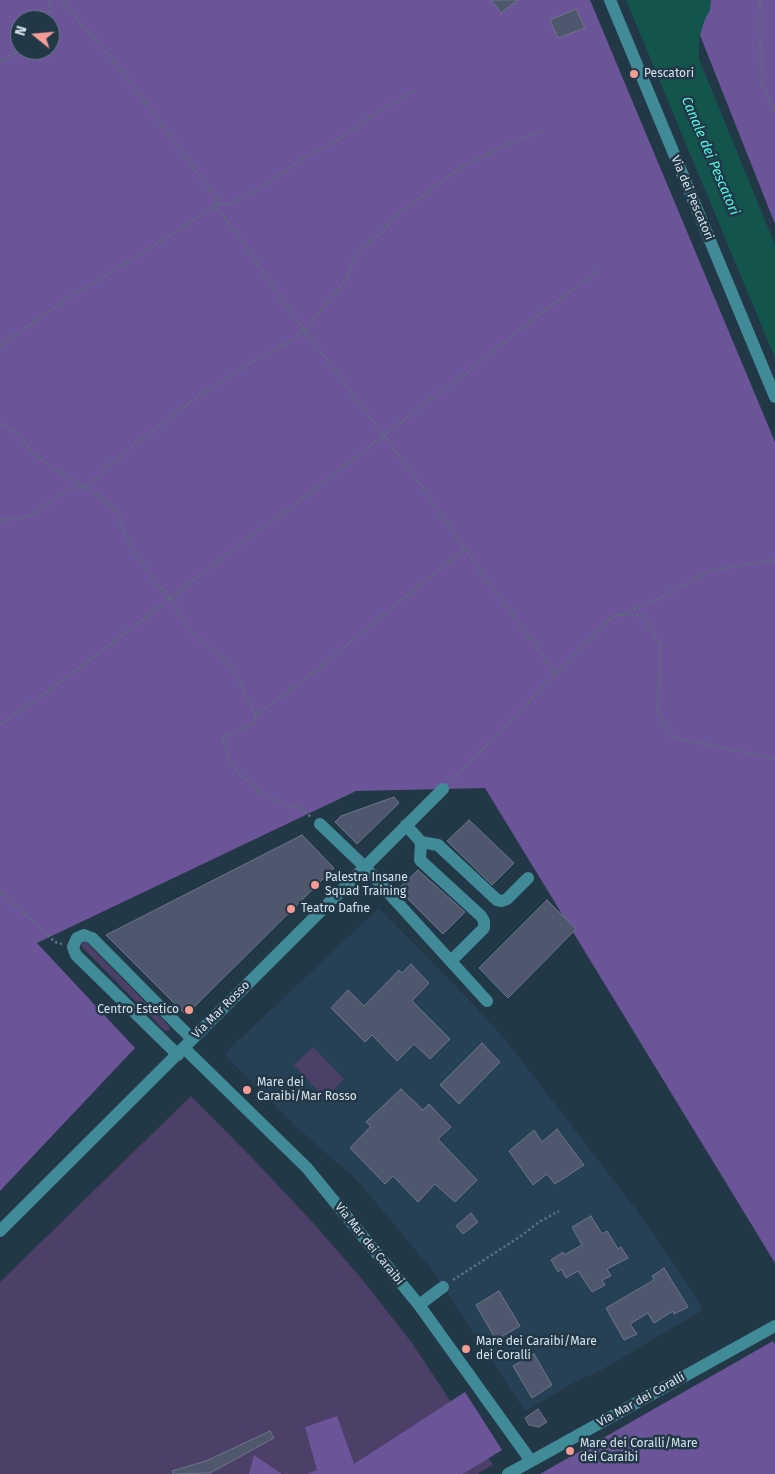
<!DOCTYPE html>
<style>
body{margin:0}
#map{position:relative;width:775px;height:1474px;overflow:hidden;background:#233846;font-family:"Fira Sans",sans-serif}
canvas{display:block}
.north{position:absolute;left:10px;top:10px;width:50px;height:50px;box-sizing:border-box;background:#233846;border:1px solid #6b7c88;border-radius:50%;rotate:287deg;font-size:14px;font-weight:700;line-height:20px;text-align:center;color:#d6e3ec}
.north::after{content:'';display:block;margin:auto;width:18px;height:22px;background:#f59c95;clip-path:polygon(50% 0,100% 100%,50% 72%,0 100%)}
</style>
<div id="map">
<canvas width="775" height="1474"></canvas>
<div class="north">N</div>
</div>
<script>
const g = document.querySelector('canvas').getContext('2d');
g.lineJoin = 'round';
function paint(path, color) { g.fillStyle = color; g.fill(path, 'evenodd'); }
const shape = rows => new Path2D(rows.map(r => 'M' + r).join(''));
function stroke(path, color, width, dash) { g.strokeStyle = color; g.lineWidth = width; g.lineCap = dash ? 'butt' : 'round'; g.setLineDash(dash || []); g.stroke(path); }
function write(font, color, halo, rows, align = 'center') {
  g.font = font + ' "Fira Sans",sans-serif'; g.lineWidth = 5; g.setLineDash([]); g.textBaseline = 'middle'; g.strokeStyle = halo; g.fillStyle = color; for (const [text, x, y, turn = 0] of rows) {
    g.save(); g.translate(x, y); g.rotate((+turn || 0) * Math.PI / 180); g.textAlign = isNaN(turn) ? turn : align; if (halo) g.strokeText(text, 0, 0); g.fillText(text, 0, 0); g.restore();
  }
}
paint(shape([
 [379,908,471,1002,508,1043,635,1208,693,1292,703,1310,596,1373,580,1379,525,1411,433,1271,398,1229,357,1180,294,1125,224,1054]
]), '#264155');
paint(shape([
 [83,942,87,943,169,1026,170,1030,165,1031,82,947,81,944],
 [313,1047,344,1079,325,1098,294,1065],
 [191,1096,258,1164,314,1224,361,1278,412,1343,493,1465,477,1474,0,1474,0,1282]
]), '#4c3f68');
paint(shape([
 [0,0,590,0,775,442,775,1263,485,788,356,791,37,943,135,1048,0,1191],
 [20,20,50,20,50,50,20,50],
 [686,0,775,0,775,224],
 [773,1341,775,1345,775,1474,540,1474],
 [465,1392,502,1450,463,1474,307,1474,317,1470,305,1427,337,1416,354,1464],
 [254,1455,282,1474,249,1474]
]), '#6c5499');
paint(shape([
 [626,0,711,0,710,10,705,19,699,39,699,59,775,245,775,358]
]), '#13554d');
const building = shape([
 [491,0,518,0,501,13,491,0],
 [576,9,585,28,558,38,550,20,576,9],
 [394,797,399,803,357,844,335,822,341,816,394,797],
 [469,820,514,863,492,885,447,841,469,820],
 [302,835,334,868,186,1015,106,935,302,835],
 [418,870,465,912,443,934,398,889,418,870],
 [547,900,576,929,508,998,479,968,547,900],
 [411,964,429,983,412,1001,450,1039,430,1059,414,1044,397,1061,372,1035,365,1042,331,1008,348,990,364,1006,399,970,402,973,411,964],
 [482,1043,500,1062,459,1104,440,1085,482,1043],
 [401,1089,423,1110,429,1104,451,1127,438,1139,477,1180,455,1202,435,1184,418,1202,393,1176,385,1184,350,1148,371,1126,366,1122,401,1089],
 [557,1129,584,1165,555,1184,547,1174,533,1185,509,1151,534,1130,542,1142,557,1129],
 [471,1213,478,1222,463,1234,456,1226,471,1213],
 [591,1216,602,1234,607,1231,618,1249,621,1247,628,1258,607,1269,611,1276,602,1280,605,1285,592,1292,578,1271,566,1278,561,1269,558,1272,551,1260,563,1252,564,1255,582,1245,572,1227,591,1216],
 [664,1268,688,1307,674,1314,673,1311,654,1323,648,1313,630,1324,637,1334,624,1340,606,1308,654,1280,652,1276,664,1268],
 [499,1291,520,1326,496,1340,476,1305,499,1291],
 [534,1354,552,1385,532,1398,513,1366,534,1354],
 [538,1409,547,1422,539,1427,529,1425,525,1418,538,1409],
 [270,1431,274,1438,210,1473,173,1474,172,1471,206,1461,270,1431]
]);
paint(building, '#4f576d');
stroke(building, '#6d758c', 1);
stroke(shape([
 [760,0,760,42,763,88,775,112],
 [43,20,50,11,49,0],
 [0,61,17,53,20,50],
 [220,203,223,205,229,204,257,190,303,159,339,139,380,111,415,90],
 [216,205,295,318,412,473,481,572,556,674],
 [0,345,73,295,139,255,220,203,114,61,77,19,63,0],
 [0,424,17,433,32,451,50,466,103,499,116,512,132,549,157,584,171,598,180,616,194,636,226,660,239,679,245,696,256,715,253,724,223,737,229,763,260,793,291,808,298,806,311,817],
 [0,520,18,519,35,513,61,494,75,487,85,487,96,479,110,463,121,456,135,443,149,434,201,394,233,374,245,366,294,339,305,330,346,279,356,254,367,243,383,231,395,217,458,169,503,146,544,130],
 [620,615,658,599,712,570,775,560],
 [256,715,305,679,464,549],
 [0,725,82,666,253,534,293,506,424,404,471,369,541,313,599,271],
 [451,781,614,615,642,615,660,644,658,713,672,737,775,759],
 [0,891,55,942,62,944],
 [453,1280,521,1236,539,1222,559,1211]
]), '#5b6d7a', 2.5, [2.5, 2.5]);
stroke(shape([
 [610,0,775,397],
 [320,824,365,867,487,1001],
 [406,825,421,842,420,860,481,916,484,921,484,928,451,961],
 [421,842,438,845,497,900,502,901,507,899,528,878],
 [184,1048,307,1168,419,1305,531,1461],
 [178,1055,76,955,73,947,77,938,84,935,92,938,192,1039],
 [0,1231,443,789],
 [419,1305,443,1287],
 [508,1474,775,1326]
]), '#418b99', 12);
for (const [x, y, r, color] of [
 [634,74,5,"#f59c95"],
 [315,885,5,"#f59c95"],
 [291,909,5,"#f59c95"],
 [189,1010,5,"#f59c95"],
 [247,1090,5,"#f59c95"],
 [466,1349,5,"#f59c95"],
 [570,1451,5,"#f59c95"]
]) { const dot = new Path2D(); dot.arc(x, y, r, 0, 2 * Math.PI); g.fillStyle = color; g.fill(dot); stroke(dot, '#233846', 2); }
write('12px', '#d6e3ec', '#233846', [
 ["Pescatori",644,74],
 ["Palestra Insane",325,878],
 ["Squad Training",325,892],
 ["Teatro Dafne",301,909],
 ["Centro Estetico",179,1010,"right"],
 ["Mare dei",257,1083],
 ["Caraibi/Mar Rosso",257,1097],
 ["Mare dei Caraibi/Mare",476,1342],
 ["dei Coralli",476,1356],
 ["Mare dei Coralli/Mare",580,1444],
 ["dei Caraibi",580,1458]
], 'left');
write('12px', '#d6e3ec', '#233846', [
 ["Via dei Pescatori",692,198,67],
 ["Via Mar Rosso",221,1010,-45],
 ["Via Mar dei Caraibi",369,1244,51],
 ["Via Mar dei Coralli",641,1400,-29]
]);
write('italic 14px', '#4ef5e1', '#233846', [
 ["Canale dei Pescatori",710,156,67]
]);
</script>
